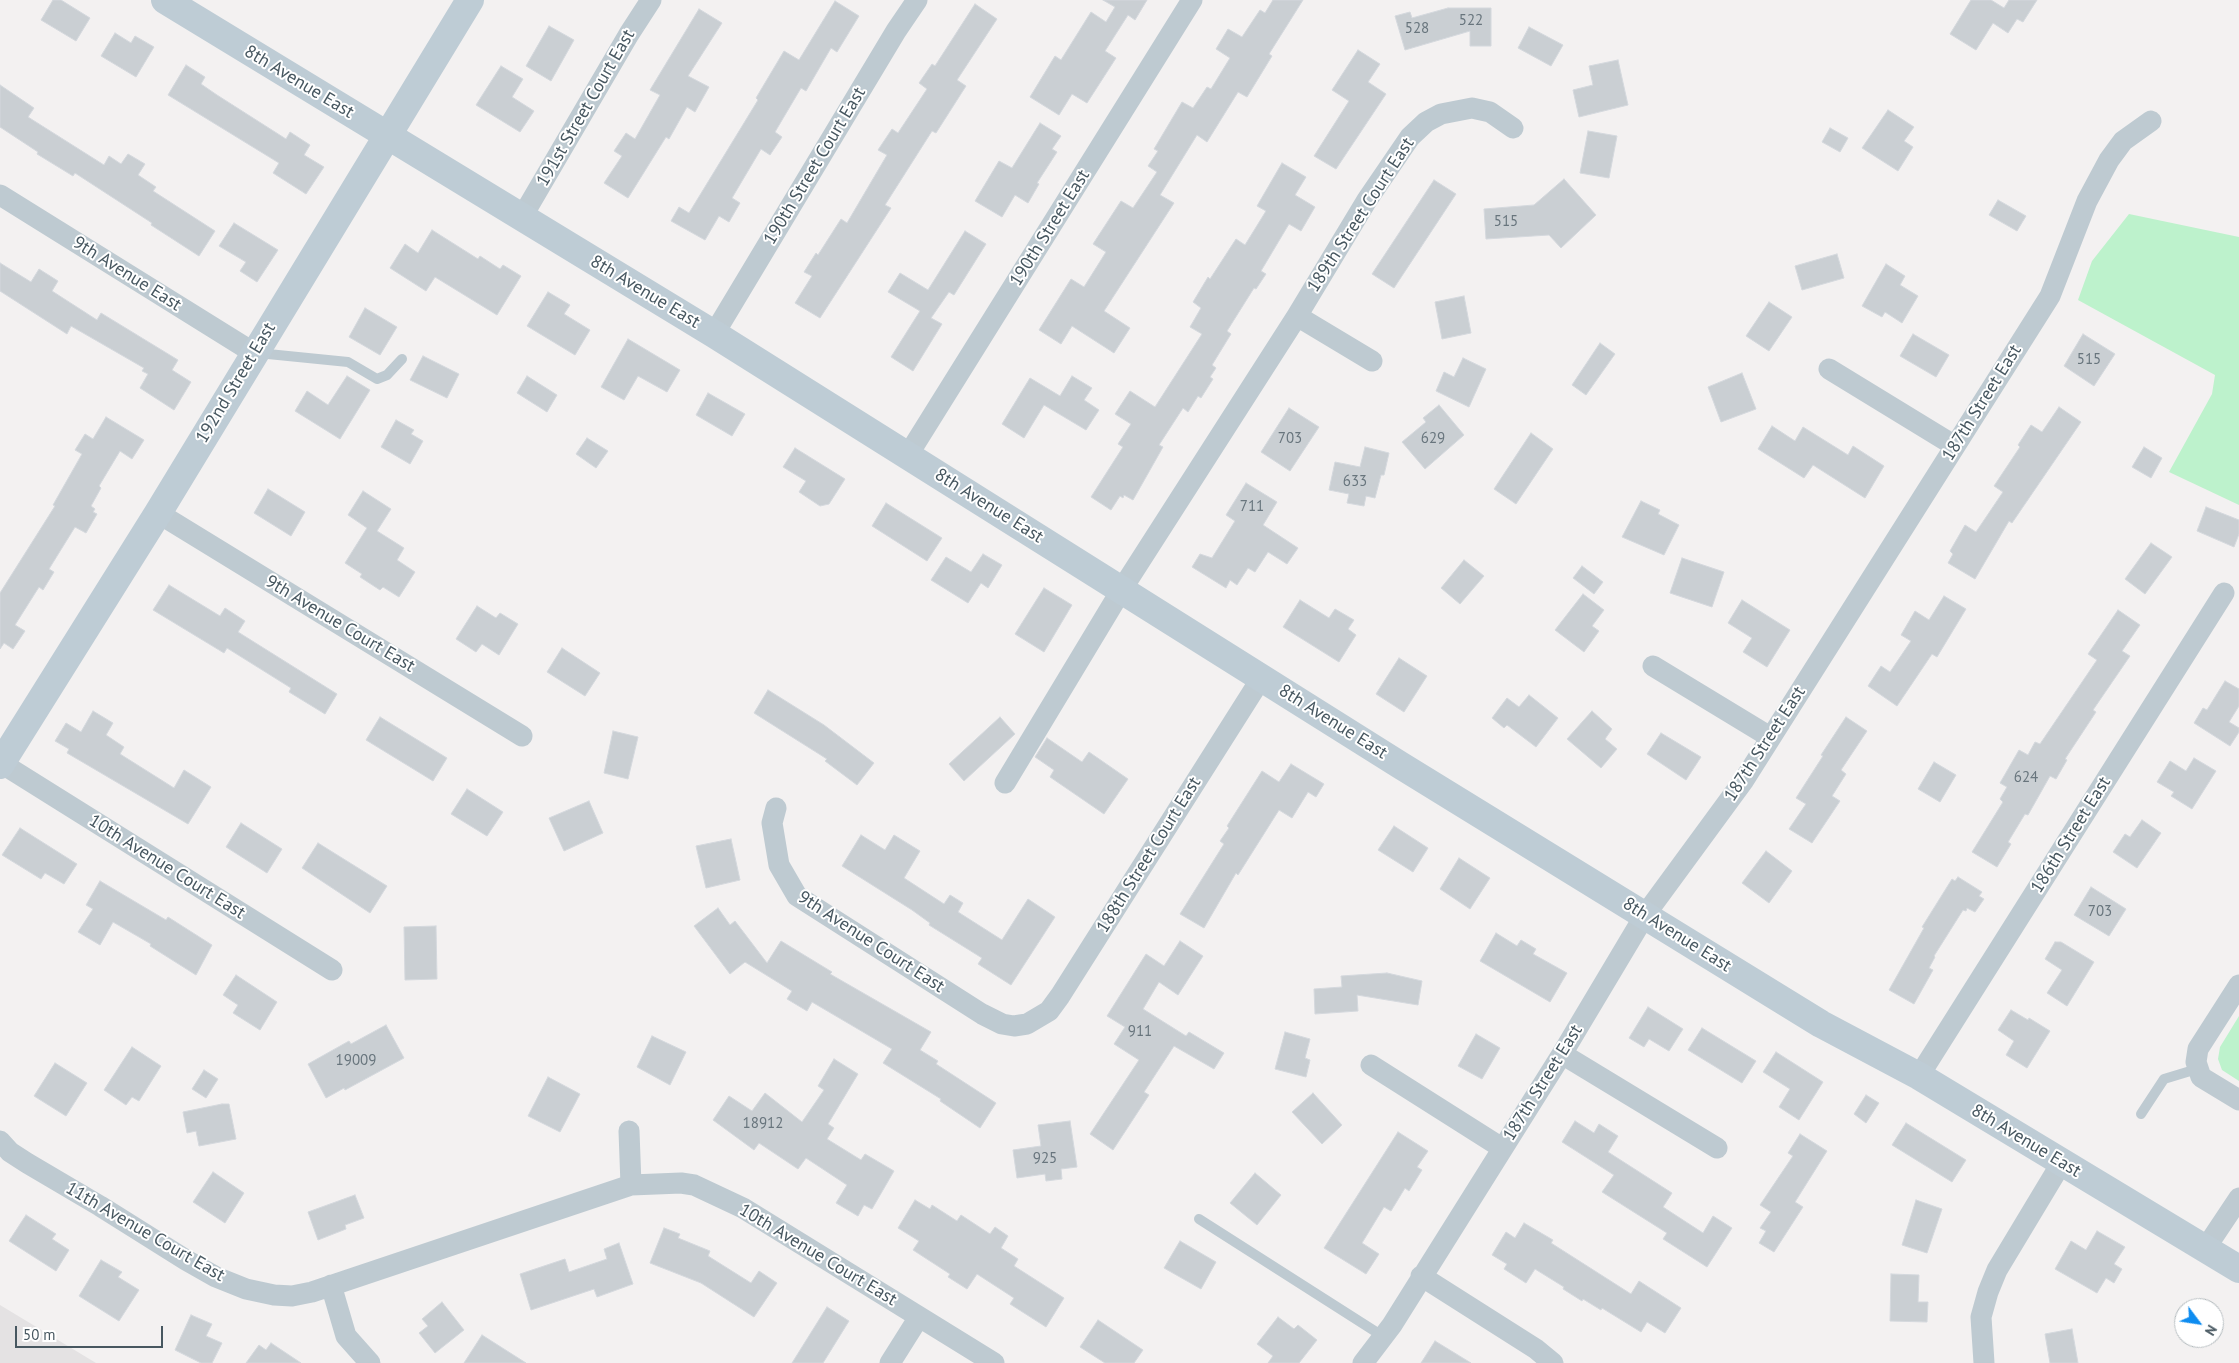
<!DOCTYPE html>
<style>
body{margin:0}
#map{position:relative;width:2239px;height:1363px;overflow:hidden;background:#f3f1f1;font-family:"PT Sans",sans-serif}
canvas{display:block}
.north{position:absolute;left:2174px;top:1298px;width:50px;height:50px;box-sizing:border-box;background:#fff;border:1px solid #b5bcbf;border-radius:50%;rotate:121deg;font-size:14px;font-weight:700;line-height:20px;text-align:center;color:#475760}
.north::after{content:'';display:block;margin:auto;width:18px;height:22px;background:#0e8cf0;clip-path:polygon(50% 0,100% 100%,50% 72%,0 100%)}
.scale{position:absolute;left:15px;top:1326px;width:148px;height:22px;box-sizing:border-box;border:2px solid #475760;border-top:0;padding-left:6px;font-size:15px;line-height:18px;white-space:nowrap;color:#475760;-webkit-text-stroke:4px #fff;paint-order:stroke}
</style>
<div id="map">
<canvas width="2239" height="1363"></canvas>
<div class="north">N</div>
<div class="scale">50 m</div>
</div>
<script>
const g = document.querySelector('canvas').getContext('2d');
g.lineJoin = 'round';
function paint(path, color) { g.fillStyle = color; g.fill(path, 'evenodd'); }
const shape = rows => new Path2D(rows.map(r => 'M' + r).join(''));
function stroke(path, color, width, dash) { g.strokeStyle = color; g.lineWidth = width; g.lineCap = dash ? 'butt' : 'round'; g.setLineDash(dash || []); g.stroke(path); }
function write(font, color, halo, rows, align = 'center') {
  g.font = font + ' "PT Sans",sans-serif'; g.lineWidth = 4; g.setLineDash([]); g.textBaseline = 'middle'; g.strokeStyle = halo; g.fillStyle = color; for (const [text, x, y, turn = 0] of rows) {
    g.save(); g.translate(x, y); g.rotate((+turn || 0) * Math.PI / 180); g.textAlign = isNaN(turn) ? turn : align; if (halo) g.strokeText(text, 0, 0); g.fillText(text, 0, 0); g.restore();
  }
}
paint(shape([
 [0,1305,96,1363,0,1363]
]), '#e4e2e3');
paint(shape([
 [2129,214,2239,237,2239,505,2169,472,2212,394,2215,375,2078,300,2092,261],
 [2239,1016,2239,1081,2222,1070,2218,1059,2220,1047]
]), '#bdf2cc');
const building = shape([
 [53,0,61,0,90,18,76,41,41,20,53,0],
 [1103,0,1147,0,1135,20,1128,15,1105,51,1116,58,1087,103,1072,94,1059,115,1030,97,1055,56,1061,60,1091,12,1106,22,1115,7,1103,0],
 [1273,0,1303,0,1269,54,1272,56,1247,97,1238,92,1207,142,1197,135,1160,195,1174,203,1104,311,1130,328,1114,353,1072,326,1061,344,1039,330,1071,279,1084,287,1106,252,1093,244,1121,201,1133,208,1157,172,1148,166,1158,151,1154,149,1182,102,1193,108,1207,87,1211,89,1230,58,1216,49,1228,29,1242,37,1260,10,1265,13,1273,0],
 [1971,0,1991,0,2004,8,2009,0,2037,0,2023,22,2017,19,2008,33,1993,23,1976,50,1950,34,1971,0],
 [835,1,859,16,837,52,831,48,806,91,801,88,775,132,782,137,770,155,761,149,732,198,740,203,729,222,719,216,705,240,671,221,679,207,689,213,758,100,756,98,784,51,799,60,835,1],
 [975,4,997,19,957,80,966,86,936,133,932,131,885,205,891,208,820,318,795,303,812,276,804,272,816,253,818,255,841,219,847,223,887,155,878,150,892,129,898,133,927,89,919,83,932,64,935,66,975,4],
 [1448,8,1491,8,1491,46,1470,46,1470,31,1405,50,1395,16,1410,12,1412,18,1448,8],
 [699,9,722,23,688,76,709,87,695,112,687,107,669,139,666,137,628,198,604,183,622,156,614,151,626,133,635,139,660,95,650,90,699,9],
 [549,26,574,40,551,81,526,66,549,26],
 [1529,27,1563,45,1551,66,1518,48,1529,27],
 [115,33,131,43,135,36,154,47,136,77,101,56,115,33],
 [1358,50,1380,64,1368,82,1386,94,1336,169,1314,156,1349,101,1332,90,1358,50],
 [1618,60,1628,105,1579,117,1573,90,1593,85,1589,66,1618,60],
 [186,65,205,77,201,84,217,95,286,139,290,132,310,145,304,155,324,167,306,194,273,173,279,163,168,95,186,65],
 [501,66,523,79,512,97,534,111,520,132,476,105,501,66],
 [0,85,34,108,28,117,104,165,109,156,121,164,128,154,145,164,138,175,156,187,153,191,215,231,199,256,151,225,152,223,75,173,73,176,37,154,38,152,0,127,0,85],
 [1888,110,1914,127,1904,141,1913,147,1898,171,1862,148,1888,110],
 [1040,123,1061,136,1052,149,1057,152,1037,183,1039,184,1028,203,1015,195,1002,217,975,201,999,161,1012,168,1040,123],
 [1830,128,1848,138,1840,152,1822,142,1830,128],
 [1588,131,1617,136,1609,178,1580,173,1588,131],
 [1282,163,1306,177,1295,195,1315,207,1301,231,1289,224,1261,271,1266,274,1256,289,1254,288,1227,331,1231,334,1212,365,1216,368,1210,377,1213,379,1201,398,1198,396,1188,412,1183,408,1159,445,1163,447,1133,500,1124,495,1123,498,1120,496,1111,510,1091,497,1123,447,1118,444,1131,424,1115,414,1130,391,1155,407,1202,334,1190,327,1201,308,1193,302,1208,277,1210,279,1236,239,1245,245,1266,211,1257,206,1282,163],
 [1564,179,1596,215,1561,248,1549,235,1486,239,1484,209,1534,205,1564,179],
 [1434,180,1456,194,1394,288,1372,274,1434,180],
 [1998,200,2026,216,2017,231,1989,215,1998,200],
 [234,223,278,250,257,282,240,271,246,262,219,246,234,223],
 [432,230,478,259,480,256,500,269,503,265,521,276,497,315,435,277,426,291,390,268,405,244,418,253,432,230],
 [965,231,986,244,954,295,949,292,931,318,942,324,913,371,891,357,920,311,888,292,900,273,928,290,965,231],
 [1837,254,1844,278,1802,290,1795,266,1837,254],
 [0,263,31,282,39,269,58,281,52,291,97,320,101,313,178,360,172,370,191,382,174,410,140,388,148,374,142,371,144,368,71,326,67,334,0,291,0,263],
 [1886,264,1905,276,1900,285,1918,296,1902,323,1885,312,1882,317,1862,306,1886,264],
 [548,292,570,305,564,314,590,330,575,355,527,326,548,292],
 [1464,296,1471,333,1442,339,1435,302,1464,296],
 [1769,302,1792,317,1769,351,1746,336,1769,302],
 [365,308,397,327,380,355,349,337,365,308],
 [1913,334,1949,355,1936,377,1900,356,1913,334],
 [2083,334,2115,354,2094,386,2064,366,2083,334],
 [628,339,680,370,667,392,638,376,624,400,601,387,628,339],
 [1600,343,1615,354,1586,395,1572,385,1600,343],
 [423,356,459,374,447,398,410,380,423,356],
 [1463,358,1486,369,1469,407,1436,391,1444,372,1454,377,1463,358],
 [1742,373,1756,409,1721,422,1708,387,1742,373],
 [347,376,370,390,340,439,295,411,307,391,328,405,347,376],
 [527,376,557,395,547,412,517,393,527,376],
 [1072,376,1092,388,1084,400,1099,410,1086,430,1044,405,1024,438,1002,424,1030,378,1060,396,1072,376],
 [708,393,745,414,732,436,696,415,708,393],
 [1439,405,1464,435,1425,469,1402,442,1426,422,1423,418,1439,405],
 [2059,407,2081,422,2012,523,2009,521,1975,579,1948,563,1953,554,1950,551,1965,525,1976,532,2003,492,1994,486,2020,447,2018,445,2031,425,2042,432,2059,407],
 [1289,408,1319,427,1290,471,1261,452,1289,408],
 [106,417,144,440,132,459,120,451,99,486,101,488,91,506,95,509,93,512,97,514,86,533,75,527,49,569,54,572,43,590,39,587,15,625,25,631,13,649,4,643,0,649,0,593,55,506,53,505,82,454,75,450,85,434,93,439,106,417],
 [396,420,414,430,411,434,423,441,410,464,381,447,396,420],
 [1772,426,1795,441,1803,427,1848,455,1853,446,1884,466,1865,498,1813,465,1804,478,1758,449,1772,426],
 [1531,433,1553,449,1516,504,1494,489,1531,433],
 [587,438,608,451,596,468,576,454,587,438],
 [1365,447,1389,453,1384,475,1381,475,1375,498,1366,496,1364,506,1347,503,1349,494,1329,490,1335,462,1360,467,1365,447],
 [2144,447,2162,458,2151,478,2132,467,2144,447],
 [795,448,845,479,829,504,820,506,799,492,806,481,783,467,795,448],
 [1246,483,1277,502,1263,525,1298,548,1287,564,1268,552,1255,572,1248,568,1237,585,1230,580,1226,588,1192,567,1200,554,1212,558,1235,521,1226,515,1246,483],
 [268,489,305,512,291,536,254,513,268,489],
 [363,491,391,509,377,531,404,548,397,560,415,572,399,597,383,587,380,590,360,577,362,574,345,563,367,528,348,515,363,491],
 [1641,501,1660,510,1658,514,1679,525,1664,555,1622,537,1641,501],
 [886,503,942,538,927,561,872,526,886,503],
 [2206,507,2239,520,2239,534,2234,547,2197,531,2206,507],
 [2151,543,2172,557,2145,594,2125,579,2151,543],
 [983,554,1002,565,988,588,981,583,968,603,931,580,946,557,971,572,983,554],
 [1682,558,1724,572,1712,607,1670,593,1682,558],
 [1464,560,1484,576,1460,604,1441,588,1464,560],
 [1582,566,1603,582,1594,594,1573,578,1582,566],
 [169,585,220,616,225,608,245,621,238,632,337,694,325,714,289,692,291,688,227,648,224,653,153,610,169,585],
 [1044,588,1072,605,1044,652,1015,634,1044,588],
 [1583,594,1604,610,1592,626,1599,631,1584,652,1555,630,1583,594],
 [1944,596,1966,609,1937,657,1932,654,1897,706,1868,686,1881,666,1890,672,1911,641,1901,635,1915,611,1929,620,1944,596],
 [1300,600,1329,618,1335,609,1354,620,1348,629,1356,635,1339,662,1283,627,1300,600],
 [1742,600,1790,630,1767,667,1743,652,1752,638,1728,623,1742,600],
 [477,606,496,618,500,613,518,624,499,655,482,644,476,652,456,639,477,606],
 [2118,610,2140,625,2122,651,2130,656,2093,710,2096,712,2065,759,2067,760,2056,779,2050,776,2028,815,2025,814,2008,842,2011,844,1997,867,1972,852,2003,802,2000,799,2007,787,2000,783,2019,750,2028,755,2035,742,2040,744,2097,660,2088,654,2118,610],
 [562,648,600,673,585,696,547,672,562,648],
 [1399,658,1427,676,1404,712,1376,694,1399,658],
 [2225,681,2239,689,2239,706,2229,722,2239,728,2239,732,2230,746,2194,723,2203,708,2207,710,2225,681],
 [768,690,824,725,874,763,857,785,825,761,827,759,754,713,768,690],
 [1529,695,1558,718,1536,747,1507,725,1504,728,1492,718,1507,698,1519,707,1529,695],
 [93,711,113,723,106,735,124,747,120,754,174,788,184,770,211,787,188,824,67,753,69,749,55,741,66,723,81,732,93,711],
 [1592,711,1612,729,1605,739,1617,749,1601,768,1567,739,1592,711],
 [380,717,447,758,433,781,366,740,380,717],
 [1000,717,1015,734,964,781,949,764,1000,717],
 [1846,717,1867,731,1841,770,1846,774,1832,796,1840,801,1812,843,1789,829,1806,804,1796,798,1823,756,1821,755,1846,717],
 [613,731,638,737,628,779,604,773,613,731],
 [1661,733,1701,757,1686,780,1647,754,1661,733],
 [1047,738,1082,762,1089,752,1128,779,1104,814,1050,777,1054,770,1035,757,1047,738],
 [2194,758,2216,771,2192,809,2171,796,2174,792,2157,782,2170,761,2186,771,2194,758],
 [1934,762,1956,775,1940,802,1918,789,1934,762],
 [1291,764,1324,784,1316,797,1308,792,1292,818,1279,810,1238,875,1236,873,1204,928,1180,914,1224,844,1220,841,1229,828,1227,826,1262,771,1279,782,1291,764],
 [467,789,503,812,487,836,451,814,467,789],
 [589,801,603,833,564,851,549,818,589,801],
 [2142,820,2161,833,2137,868,2113,852,2125,834,2130,837,2142,820],
 [241,823,282,849,267,873,226,847,241,823],
 [1394,826,1428,848,1413,872,1378,850,1394,826],
 [20,828,77,864,64,884,45,873,41,879,2,855,20,828],
 [861,835,885,850,894,835,920,851,904,878,944,904,950,895,963,903,958,912,1002,940,1028,899,1055,917,1011,985,978,964,982,958,929,925,930,923,912,910,842,866,861,835],
 [731,839,740,880,706,888,696,846,731,839],
 [318,843,387,886,370,913,302,868,318,843],
 [1766,851,1792,871,1769,903,1742,883,1766,851],
 [1459,858,1490,878,1470,909,1440,889,1459,858],
 [1958,877,1982,892,1979,896,1984,899,1975,912,1967,908,1966,911,1963,910,1934,956,1935,957,1929,968,1933,970,1914,1004,1889,990,1924,928,1922,927,1952,879,1955,881,1958,877],
 [100,881,166,920,168,917,212,945,196,975,150,946,151,944,113,922,100,945,78,932,93,909,86,905,100,881],
 [2091,887,2126,909,2109,936,2074,915,2091,887],
 [718,908,730,925,735,921,767,963,781,941,832,972,830,974,931,1032,920,1050,938,1061,936,1064,996,1103,980,1128,940,1101,941,1099,883,1063,892,1049,812,1002,807,1011,787,999,792,991,745,962,730,974,694,926,718,908],
 [436,926,437,979,405,980,404,927,436,926],
 [1496,933,1517,946,1521,940,1536,949,1533,954,1567,973,1550,1002,1480,961,1496,933],
 [1180,941,1203,956,1178,995,1159,982,1143,1009,1186,1036,1189,1032,1224,1053,1214,1069,1174,1046,1144,1092,1149,1095,1113,1150,1090,1134,1139,1060,1114,1044,1125,1027,1107,1016,1146,954,1164,966,1180,941],
 [2055,942,2061,942,2094,962,2067,1006,2047,993,2062,970,2045,959,2055,942],
 [1387,973,1422,981,1418,1005,1357,995,1358,1011,1315,1014,1314,989,1342,987,1341,976,1387,973],
 [236,975,277,1002,260,1030,233,1013,238,1005,223,995,236,975],
 [1648,1007,1683,1029,1669,1051,1649,1039,1644,1047,1629,1038,1648,1007],
 [2011,1010,2028,1020,2029,1018,2050,1031,2027,1068,2006,1055,2014,1041,1998,1030,2011,1010],
 [386,1025,404,1058,345,1090,344,1088,326,1098,308,1064,349,1041,351,1044,386,1025],
 [1702,1028,1756,1061,1742,1083,1688,1050,1702,1028],
 [1285,1032,1310,1039,1305,1058,1310,1060,1306,1077,1275,1069,1285,1032],
 [1476,1034,1500,1048,1482,1079,1458,1066,1476,1034],
 [652,1036,686,1052,670,1085,637,1067,652,1036],
 [132,1047,161,1066,139,1101,132,1097,126,1105,104,1090,132,1047],
 [1776,1052,1823,1082,1799,1120,1779,1107,1790,1089,1763,1072,1776,1052],
 [834,1059,858,1074,828,1124,834,1128,827,1139,861,1160,865,1154,894,1171,872,1209,864,1205,858,1216,836,1203,847,1185,806,1158,798,1169,759,1143,754,1150,713,1120,729,1096,752,1111,765,1093,802,1122,824,1090,818,1086,834,1059],
 [55,1063,87,1083,66,1116,34,1096,55,1063],
 [204,1070,218,1079,206,1098,192,1089,204,1070],
 [548,1077,580,1094,560,1132,528,1116,548,1077],
 [1313,1093,1342,1125,1322,1144,1292,1112,1313,1093],
 [1866,1095,1879,1103,1866,1123,1854,1114,1866,1095],
 [222,1104,229,1104,236,1139,199,1146,196,1131,187,1133,183,1112,222,1104],
 [1070,1121,1077,1167,1061,1169,1062,1179,1046,1181,1045,1174,1017,1178,1013,1150,1041,1146,1038,1125,1070,1121],
 [1575,1121,1594,1133,1599,1124,1618,1136,1608,1152,1672,1193,1663,1207,1703,1233,1713,1216,1732,1228,1707,1267,1663,1239,1667,1233,1602,1192,1614,1175,1562,1142,1575,1121],
 [1906,1123,1966,1160,1952,1182,1892,1145,1906,1123],
 [1398,1132,1428,1151,1417,1167,1422,1170,1409,1191,1405,1188,1391,1211,1384,1207,1362,1243,1379,1254,1366,1274,1324,1248,1398,1132],
 [1800,1134,1827,1151,1795,1202,1803,1207,1774,1252,1759,1243,1766,1231,1760,1228,1771,1212,1760,1205,1793,1156,1788,1153,1800,1134],
 [213,1172,244,1193,225,1223,193,1202,213,1172],
 [1255,1173,1281,1195,1257,1225,1230,1203,1255,1173],
 [355,1195,364,1218,345,1225,346,1229,318,1240,308,1212,355,1195],
 [915,1200,930,1209,932,1205,957,1221,961,1215,990,1234,995,1227,1008,1236,1001,1248,1018,1259,1014,1266,1064,1298,1046,1327,1010,1304,1014,1298,977,1274,967,1289,948,1277,950,1274,913,1250,919,1241,898,1228,915,1200],
 [1916,1200,1942,1209,1927,1253,1902,1245,1916,1200],
 [26,1215,56,1234,52,1239,69,1250,56,1271,9,1241,26,1215],
 [1524,1223,1553,1240,1551,1243,1631,1294,1639,1281,1681,1308,1665,1333,1647,1322,1641,1332,1602,1308,1601,1310,1583,1299,1582,1301,1563,1289,1564,1287,1535,1269,1526,1283,1504,1269,1507,1264,1492,1255,1506,1232,1515,1238,1524,1223],
 [664,1228,680,1234,678,1238,710,1251,708,1256,751,1283,759,1271,777,1283,754,1317,701,1283,650,1263,664,1228],
 [2097,1231,2125,1247,2114,1264,2122,1269,2114,1283,2106,1278,2097,1293,2055,1269,2071,1241,2086,1250,2097,1231],
 [1180,1241,1216,1262,1201,1289,1164,1268,1180,1241],
 [619,1243,633,1284,597,1297,594,1289,531,1310,520,1274,565,1259,569,1272,607,1259,604,1249,619,1243],
 [101,1260,122,1272,118,1277,139,1290,119,1321,79,1296,101,1260],
 [1891,1274,1919,1275,1918,1302,1928,1302,1927,1322,1890,1321,1891,1274],
 [442,1302,464,1330,435,1353,419,1333,428,1326,422,1319,442,1302],
 [827,1307,849,1321,823,1363,792,1363,827,1307],
 [191,1315,212,1324,206,1336,222,1343,212,1363,201,1363,175,1350,191,1315],
 [1278,1317,1294,1329,1298,1325,1317,1340,1299,1363,1268,1363,1273,1356,1257,1344,1278,1317],
 [1098,1320,1143,1350,1134,1363,1105,1363,1080,1347,1098,1320],
 [2072,1329,2078,1363,2050,1363,2045,1334,2072,1329],
 [482,1335,526,1363,464,1363,482,1335],
 [1435,1341,1471,1363,1421,1363,1435,1341],
 [271,1343,301,1363,246,1363,259,1345,266,1350,271,1343]
]);
paint(building, '#cacfd3');
stroke(building, '#d4d8dd', 1);
stroke(shape([
 [258,353,348,362,377,379,387,375,402,359],
 [2141,1114,2164,1079,2197,1069],
 [1199,1219,1384,1337]
]), '#becad1', 10);
stroke(shape([
 [0,195,254,353],
 [522,217,629,34,651,0],
 [1297,316,1372,361],
 [714,334,896,31,917,0],
 [1829,369,1955,446],
 [908,455,1192,0],
 [158,513,522,736],
 [1653,666,1770,737],
 [1,763,332,970],
 [1005,783,1122,589,1297,316,1367,200,1410,137,1426,122,1441,114,1472,108,1490,112,1513,128],
 [776,808,772,823,779,865,797,896,982,1014,1002,1024,1014,1026,1027,1024,1049,1011,1060,996,1262,677],
 [2239,985,2198,1049,2196,1062,2201,1077,2239,1100],
 [1562,1054,1717,1148],
 [1371,1065,1502,1148],
 [1919,1076,2224,593],
 [629,1131,631,1185],
 [0,1141,10,1152,27,1163,100,1206,186,1260,216,1277,246,1289,274,1295,292,1296,312,1292,631,1185,681,1183,694,1185,743,1208,994,1363],
 [2205,1249,2239,1198],
 [1421,1276,1536,1349,1553,1363],
 [331,1285,346,1336,370,1363],
 [890,1363,919,1317],
 [1363,1363,1392,1325,1562,1054,1645,915,1744,780,2050,296,2087,201,2109,160,2123,141,2151,121],
 [1984,1363,1981,1317,1988,1292,1997,1270,2062,1162]
]), '#becad1', 21);
stroke(shape([
 [165,0,714,334,1400,765,1821,1024,1919,1076,2239,1269],
 [0,765,158,513,470,0]
]), '#beccd5', 28);
write('15px', '#68757d', null, [
 ["522",1471,21],
 ["528",1417,29],
 ["515",1506,222],
 ["515",2089,360],
 ["703",1290,439],
 ["629",1433,439],
 ["633",1355,482],
 ["711",1252,507],
 ["624",2026,778],
 ["703",2100,912],
 ["911",1140,1032],
 ["19009",356,1061],
 ["18912",763,1124],
 ["925",1045,1159]
]);
write('18px', '#475760', '#fff', [
 ["8th Avenue East",299,82,31],
 ["191st Street Court East",586,108,-60],
 ["190th Street Court East",815,166,-59],
 ["189th Street Court East",1361,215,-57],
 ["190th Street East",1050,228,-58],
 ["9th Avenue East",127,274,32],
 ["8th Avenue East",645,292,31],
 ["192nd Street East",236,383,-59],
 ["187th Street East",1982,403,-58],
 ["8th Avenue East",989,506,32],
 ["9th Avenue Court East",340,624,31],
 ["8th Avenue East",1333,722,32],
 ["187th Street East",1765,744,-57],
 ["186th Street East",2071,835,-58],
 ["188th Street Court East",1149,855,-58],
 ["10th Avenue Court East",167,867,32],
 ["8th Avenue East",1677,935,32],
 ["9th Avenue Court East",871,942,33],
 ["187th Street East",1543,1083,-58],
 ["8th Avenue East",2026,1141,31],
 ["11th Avenue Court East",145,1232,30],
 ["10th Avenue Court East",818,1255,31]
]);
</script>
